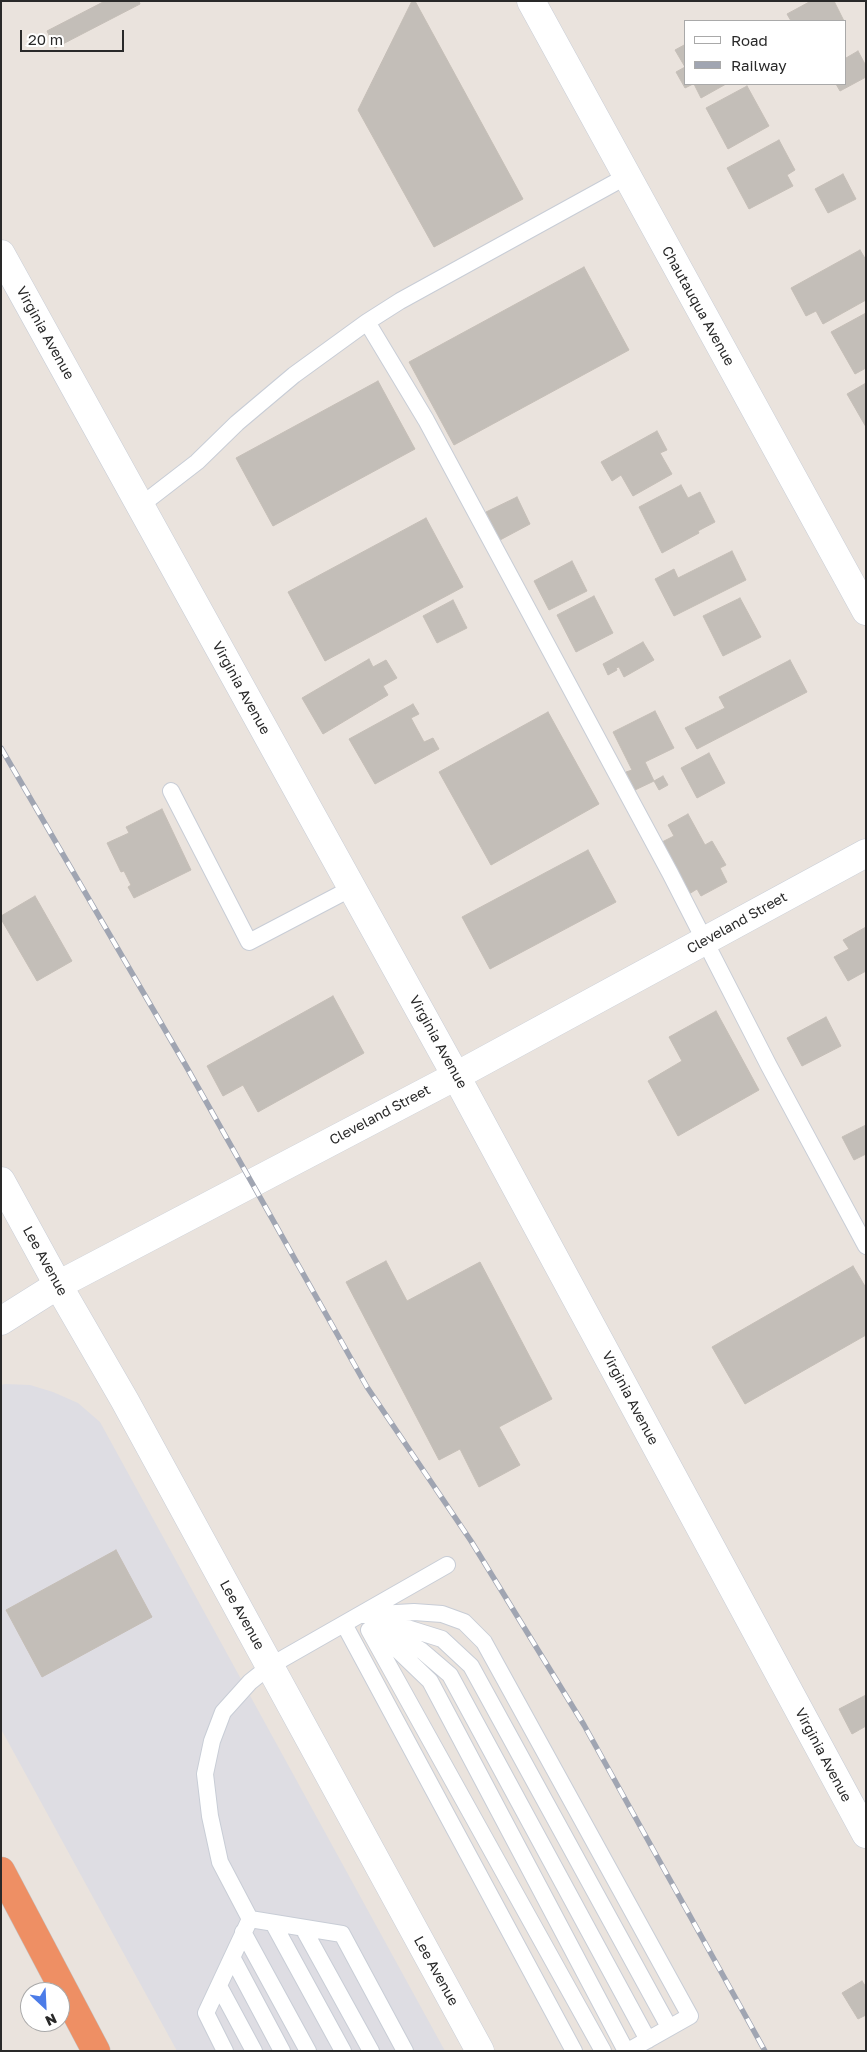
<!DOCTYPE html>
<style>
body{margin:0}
#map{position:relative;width:867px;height:2052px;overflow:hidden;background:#eae3dd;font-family:"Golos Text",sans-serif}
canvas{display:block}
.frame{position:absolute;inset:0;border:2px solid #292929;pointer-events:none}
.legend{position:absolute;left:684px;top:20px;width:162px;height:65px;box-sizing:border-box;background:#fff;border:1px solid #a9a9a9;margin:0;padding:6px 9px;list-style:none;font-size:15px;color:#292929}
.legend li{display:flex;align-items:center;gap:10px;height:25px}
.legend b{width:25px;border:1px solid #a9a9a9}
.north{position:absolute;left:20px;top:1982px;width:50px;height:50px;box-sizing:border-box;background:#fff;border:1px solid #a9a9a9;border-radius:50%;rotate:155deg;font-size:14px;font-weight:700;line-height:20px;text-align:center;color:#292929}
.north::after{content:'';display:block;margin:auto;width:18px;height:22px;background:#4c7ce8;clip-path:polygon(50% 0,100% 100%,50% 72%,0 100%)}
.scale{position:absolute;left:20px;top:30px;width:104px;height:22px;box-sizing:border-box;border:2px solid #292929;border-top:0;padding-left:6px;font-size:15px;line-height:18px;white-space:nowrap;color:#292929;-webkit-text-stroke:4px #fff;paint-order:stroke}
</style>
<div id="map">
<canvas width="867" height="2052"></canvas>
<div class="frame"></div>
<ul class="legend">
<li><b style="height:6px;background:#fff"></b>Road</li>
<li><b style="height:6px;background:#a0a5b2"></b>Railway</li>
</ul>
<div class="north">N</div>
<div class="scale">20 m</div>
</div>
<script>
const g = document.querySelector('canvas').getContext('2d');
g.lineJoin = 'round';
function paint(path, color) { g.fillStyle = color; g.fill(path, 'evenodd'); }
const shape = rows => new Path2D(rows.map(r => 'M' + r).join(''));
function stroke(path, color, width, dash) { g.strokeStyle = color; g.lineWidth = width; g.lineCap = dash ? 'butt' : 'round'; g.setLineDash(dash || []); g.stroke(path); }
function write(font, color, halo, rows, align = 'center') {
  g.font = font + ' "Golos Text",sans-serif'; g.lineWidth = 5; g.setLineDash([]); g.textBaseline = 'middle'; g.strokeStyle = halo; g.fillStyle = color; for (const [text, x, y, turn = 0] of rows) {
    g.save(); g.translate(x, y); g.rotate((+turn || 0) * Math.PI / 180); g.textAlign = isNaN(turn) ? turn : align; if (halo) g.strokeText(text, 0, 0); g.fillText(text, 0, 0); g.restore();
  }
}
paint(shape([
 [5,1384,30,1385,53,1392,78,1403,100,1422,445,2051,177,2051,1,1729,1,1385]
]), '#dedde3');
const building = shape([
 [105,1,139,1,140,4,55,48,47,31,105,1],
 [412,1,415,1,523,199,434,247,358,110,412,1],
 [811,1,834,1,844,21,791,21,787,14,811,1],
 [686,44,686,84,693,84,685,88,676,72,685,67,675,50,686,44],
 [858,51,866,66,866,77,840,91,836,84,846,84,846,58,858,51],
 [694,84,726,84,701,98,694,84],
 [747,86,769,126,728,149,706,108,747,86],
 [779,140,795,170,787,175,793,186,749,209,727,168,779,140],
 [843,174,856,199,828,213,815,189,843,174],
 [860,250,866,260,866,300,823,324,816,311,806,316,791,288,860,250],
 [584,267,629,350,454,445,409,362,584,267],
 [866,313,866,368,855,374,831,332,866,313],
 [378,381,415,449,273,526,236,458,378,381],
 [866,383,866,427,847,394,866,383],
 [657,431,667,450,660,453,672,474,633,496,621,475,612,481,601,462,657,431],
 [681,485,688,498,700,492,715,522,698,531,699,533,662,553,639,507,681,485],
 [517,497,530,524,500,540,486,512,517,497],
 [426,518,463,587,325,661,288,592,426,518],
 [732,551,746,580,674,616,655,579,674,569,678,578,732,551],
 [572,561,587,591,549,610,534,581,572,561],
 [594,596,613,633,576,652,557,615,594,596],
 [740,598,761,637,723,656,703,616,740,598],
 [453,600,467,628,437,643,423,616,453,600],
 [643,642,654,660,624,677,619,667,616,668,617,670,608,675,603,664,643,642],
 [369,659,373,667,386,660,397,678,383,686,388,695,323,734,302,698,369,659],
 [790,660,807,692,697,749,685,728,725,708,719,697,790,660],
 [413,704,419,714,411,718,424,742,433,738,439,749,375,784,349,739,413,704],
 [655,711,674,748,645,762,654,781,635,790,626,772,632,770,613,732,655,711],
 [548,712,599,804,491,865,439,772,548,712],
 [709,753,725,783,697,798,681,768,709,753],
 [663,776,668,785,659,790,654,781,663,776],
 [162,809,191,870,134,898,128,887,131,885,124,871,121,872,107,843,129,833,126,827,162,809],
 [688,814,705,845,712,841,726,865,720,868,727,882,701,896,697,889,689,894,660,843,674,836,668,825,688,814],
 [588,850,616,902,490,969,462,917,588,850],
 [35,896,72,961,37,981,1,919,1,916,35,896],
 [866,927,866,971,848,981,834,957,849,949,843,940,866,927],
 [333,996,364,1053,258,1112,243,1085,223,1096,207,1066,333,996],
 [716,1011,759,1090,678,1136,648,1081,682,1061,669,1037,716,1011],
 [826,1017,841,1046,802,1066,787,1038,826,1017],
 [866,1125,866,1154,854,1160,842,1137,866,1125],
 [386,1261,407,1301,480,1262,552,1399,499,1427,520,1465,479,1487,460,1449,439,1460,346,1282,386,1261],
 [853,1266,866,1288,866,1335,745,1404,712,1347,853,1266],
 [116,1550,152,1617,42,1677,6,1610,116,1550],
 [866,1695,866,1726,852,1734,839,1709,866,1695],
 [862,1981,866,1987,866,2015,858,2019,842,1993,862,1981]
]);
paint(building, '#c3beb8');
stroke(building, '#c5beb7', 1);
const lane = shape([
 [367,322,426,420,670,873,769,1066,866,1246],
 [140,506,197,462,237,423,294,375,367,322,400,301,627,176],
 [171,791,249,942,352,888],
 [361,1615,414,1612,442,1614,464,1622,484,1642,690,2016,628,2051],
 [375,1618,442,1639,471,1666,669,2027],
 [344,1624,574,2051],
 [378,1625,422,1651,450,1675,648,2040],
 [369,1630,603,2051],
 [382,1635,430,1681,626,2051],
 [250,1919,220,1862,210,1816,205,1774,212,1741,223,1712,250,1682,270,1666,447,1565],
 [250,1919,342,1934,405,2051],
 [273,1923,343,2051],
 [303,1928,371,2051],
 [243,1932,308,2051],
 [232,1957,282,2051],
 [219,1986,254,2051],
 [225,2051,206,2013,250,1919]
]);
const street = shape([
 [531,1,866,611],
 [456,1076,866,1834],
 [58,1285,125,1401,480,2051]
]);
const secondary = shape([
 [1,254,456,1076],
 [1,1181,58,1285],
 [1,1321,58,1285,456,1076,866,853]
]);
const highway = shape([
 [1,1871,96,2051]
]);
stroke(lane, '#c8cdd6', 18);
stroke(street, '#c8cdd6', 29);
stroke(secondary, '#c8cdd6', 29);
stroke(highway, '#c3c3c3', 29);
stroke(lane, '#fff', 16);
stroke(street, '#fff', 28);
stroke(secondary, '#fff', 28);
stroke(highway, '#ee8f64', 28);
const rail = shape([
 [1,748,186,1066,367,1387,471,1541,584,1725,765,2051]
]);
stroke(rail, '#a0a5b2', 5.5);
stroke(rail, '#fff', 4, [11]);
write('14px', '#292929', '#fff', [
 ["Chautauqua Avenue",698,306,61],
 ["Virginia Avenue",45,333,61],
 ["Virginia Avenue",241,688,61],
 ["Cleveland Street",737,923,-29],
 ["Virginia Avenue",438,1042,61],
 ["Cleveland Street",380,1115,-28],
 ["Lee Avenue",45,1261,61],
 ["Virginia Avenue",630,1398,62],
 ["Lee Avenue",242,1615,61],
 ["Virginia Avenue",823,1755,62],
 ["Lee Avenue",436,1971,61]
]);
</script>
